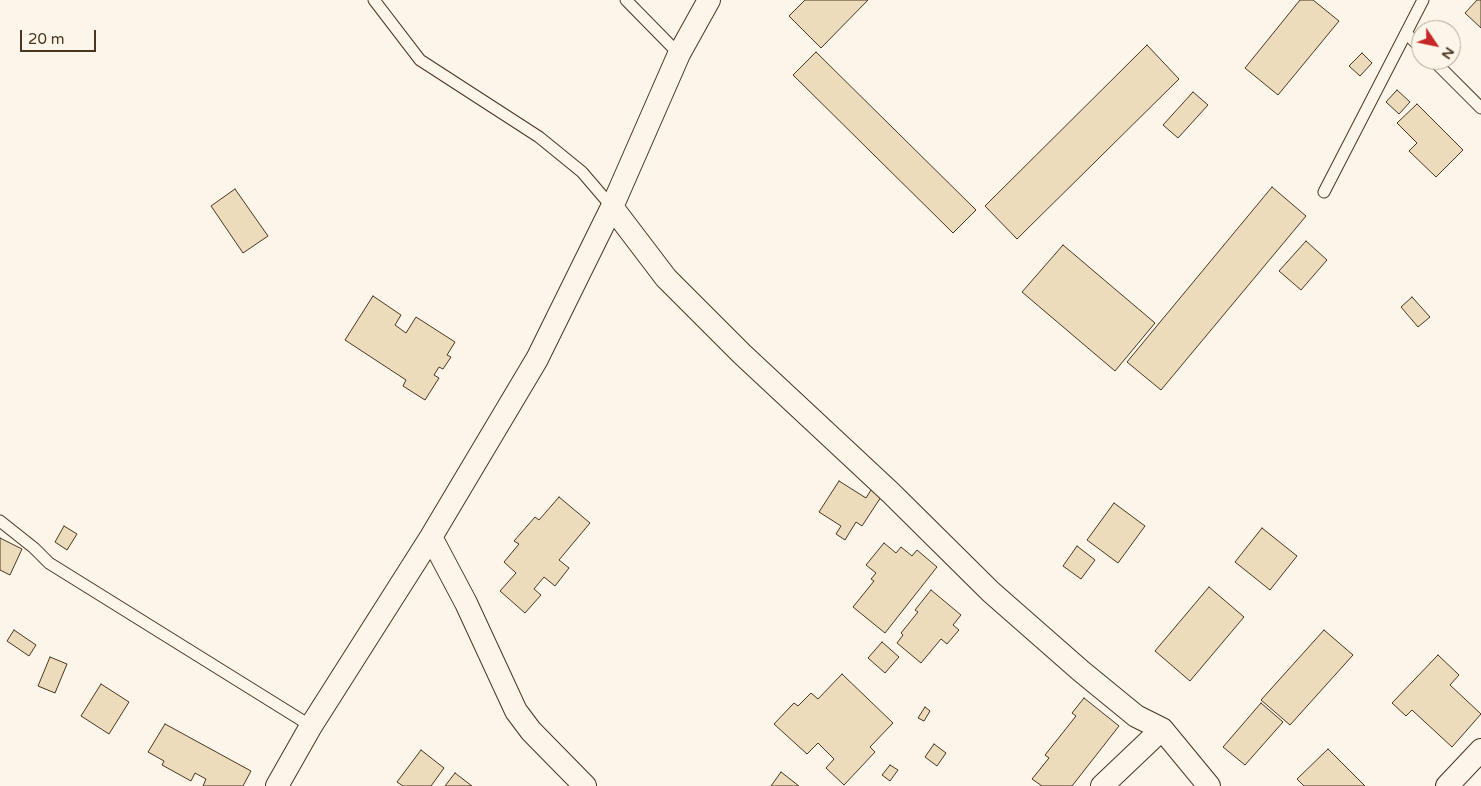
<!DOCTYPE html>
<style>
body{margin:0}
#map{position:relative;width:1481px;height:786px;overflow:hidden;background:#fbf6e9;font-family:"Varela Round",sans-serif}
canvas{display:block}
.north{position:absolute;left:1411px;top:20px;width:50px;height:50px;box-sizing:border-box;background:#fbf6e9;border:1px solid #b4a999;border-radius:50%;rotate:124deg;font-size:14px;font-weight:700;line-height:20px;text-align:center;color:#4a3520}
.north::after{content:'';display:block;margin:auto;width:18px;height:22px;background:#c62828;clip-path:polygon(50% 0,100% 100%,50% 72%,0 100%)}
.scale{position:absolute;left:20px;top:30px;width:76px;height:22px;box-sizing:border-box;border:2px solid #4a3520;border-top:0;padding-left:6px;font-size:15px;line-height:18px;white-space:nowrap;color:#4a3520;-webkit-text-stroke:4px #fbf6e9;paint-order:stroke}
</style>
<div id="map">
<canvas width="1481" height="786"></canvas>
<div class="north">N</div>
<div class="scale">20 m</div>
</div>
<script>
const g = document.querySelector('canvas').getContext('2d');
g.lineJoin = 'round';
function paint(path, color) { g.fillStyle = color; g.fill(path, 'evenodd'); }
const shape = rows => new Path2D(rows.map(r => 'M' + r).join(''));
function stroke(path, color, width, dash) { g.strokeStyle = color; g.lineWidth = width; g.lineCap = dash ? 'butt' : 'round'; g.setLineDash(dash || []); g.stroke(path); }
const building = shape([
 [805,0,868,0,821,48,789,16,805,0],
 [1300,0,1313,0,1339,21,1278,95,1245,68,1300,0],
 [1477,0,1481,0,1481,28,1465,13,1477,0],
 [1147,45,1179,79,1017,239,985,206,1147,45],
 [816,52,976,210,953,233,793,75,816,52],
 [1362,53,1372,63,1360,76,1349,66,1362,53],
 [1397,90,1410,102,1399,114,1386,102,1397,90],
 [1193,92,1208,105,1178,138,1163,125,1193,92],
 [1417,104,1463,150,1436,177,1409,151,1417,143,1397,123,1417,104],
 [1272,187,1306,216,1161,390,1127,362,1272,187],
 [235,189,268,236,243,253,211,206,235,189],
 [1306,241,1327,260,1301,290,1279,271,1306,241],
 [1063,245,1155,323,1115,371,1022,292,1063,245],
 [373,296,401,315,395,325,406,333,416,317,455,342,447,355,451,357,443,369,439,367,434,375,439,378,425,400,403,386,406,380,345,340,373,296],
 [1412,297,1430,317,1418,327,1401,307,1412,297],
 [839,481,866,498,871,490,881,497,862,526,856,522,845,540,836,534,841,526,819,512,839,481],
 [559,497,590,523,559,560,569,568,555,586,544,577,534,589,541,595,525,613,500,591,516,573,504,562,519,544,514,541,535,517,539,520,559,497],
 [1114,503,1145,526,1118,563,1087,540,1114,503],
 [64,526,77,534,67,550,55,542,64,526],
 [1262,528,1297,556,1270,590,1235,562,1262,528],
 [0,538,22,549,10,575,0,570,0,538],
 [884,543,896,553,901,547,912,556,917,550,937,567,885,633,853,607,874,581,871,579,876,573,866,565,884,543],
 [1077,546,1095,560,1081,579,1063,566,1077,546],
 [1209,587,1244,617,1190,681,1155,651,1209,587],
 [931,590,961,615,953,625,959,630,947,644,941,639,921,663,897,643,903,635,901,633,918,612,915,610,931,590],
 [14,630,36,645,29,656,7,641,14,630],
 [1324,630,1353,655,1290,725,1261,700,1324,630],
 [882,642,899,657,885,673,868,658,882,642],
 [1438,655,1459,675,1450,685,1481,714,1452,747,1412,710,1406,716,1392,703,1438,655],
 [50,657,67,664,55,693,38,686,50,657],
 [842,674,893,723,870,747,875,752,844,785,826,768,834,759,818,743,807,754,774,724,794,703,798,706,811,693,818,699,842,674],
 [101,684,129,702,109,734,81,716,101,684],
 [1084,698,1119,726,1072,786,1042,786,1032,779,1049,758,1045,755,1076,716,1072,713,1084,698],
 [1261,703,1283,722,1245,765,1223,747,1261,703],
 [925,707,930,711,924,721,918,718,925,707],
 [165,724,251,771,243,786,203,786,206,779,195,773,191,781,162,765,164,761,148,752,165,724],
 [934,744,946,753,937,766,925,757,934,744],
 [1328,749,1365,786,1304,786,1297,779,1328,749],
 [421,750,444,768,431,786,403,786,397,782,421,750],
 [890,765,898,770,890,781,882,775,890,765],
 [781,772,799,786,771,786,781,772],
 [455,773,472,786,445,786,455,773]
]);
paint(building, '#ecdcbc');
stroke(building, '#4a3520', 1);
const service = shape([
 [374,0,420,60,539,137,582,172,612,207],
 [626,0,679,54],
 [1406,33,1421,48],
 [1433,60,1481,108],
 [1324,192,1423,0],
 [0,521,34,548,49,563,311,726]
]);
const minor = shape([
 [612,207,666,278,742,354,891,493,991,592,1081,671,1136,716,1162,729,1209,786],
 [431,537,466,603,516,711,531,731,585,786],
 [277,786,311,726,431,537,537,359,612,207,679,54,709,0],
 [1102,786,1162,729],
 [1447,786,1481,750]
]);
stroke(service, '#4a3520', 13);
stroke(minor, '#4a3520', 24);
stroke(service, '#fbf6e9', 11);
stroke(minor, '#fbf6e9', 22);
</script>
